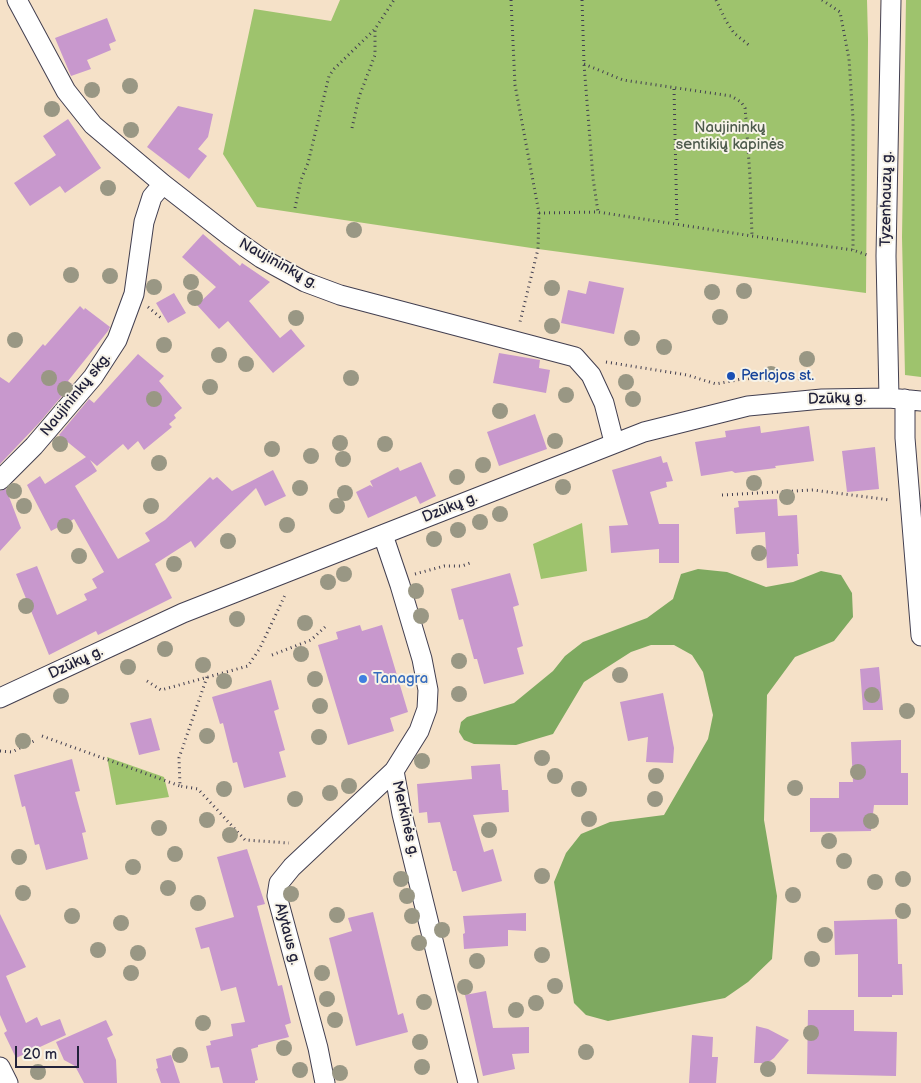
<!DOCTYPE html>
<meta charset="utf-8">
<style>
body{margin:0}
#map{position:relative;width:921px;height:1083px;overflow:hidden;background:#f5e1c8;font-family:"Balsamiq Sans",sans-serif}
canvas{display:block}
.scale{position:absolute;left:15px;top:1046px;width:64px;height:22px;box-sizing:border-box;border:2px solid #22223b;border-top:0;padding-left:6px;font-size:15px;line-height:18px;white-space:nowrap;color:#22223b;-webkit-text-stroke:4px #f7f3e8;paint-order:stroke}
</style>
<div id="map">
<canvas width="921" height="1083"></canvas>
<div class="scale">20 m</div>
</div>
<script>
const g = document.querySelector('canvas').getContext('2d');
g.lineJoin = 'round';
function paint(path, color) { g.fillStyle = color; g.fill(path, 'evenodd'); }
const shape = rows => new Path2D(rows.map(r => 'M' + r).join(''));
function stroke(path, color, width, dash) { g.strokeStyle = color; g.lineWidth = width; g.lineCap = dash ? 'butt' : 'round'; g.setLineDash(dash || []); g.stroke(path); }
function write(font, color, halo, rows, align = 'center') {
  g.font = font + ' "Balsamiq Sans",sans-serif'; g.lineWidth = 4; g.setLineDash([]); g.textBaseline = 'middle'; g.strokeStyle = halo; g.fillStyle = color; for (const [text, x, y, turn = 0] of rows) {
    g.save(); g.translate(x, y); g.rotate((+turn || 0) * Math.PI / 180); g.textAlign = isNaN(turn) ? turn : align; if (halo) g.strokeText(text, 0, 0); g.fillText(text, 0, 0); g.restore();
  }
}
paint(shape([
 [340,0,867,0,868,39,866,293,538,249,257,207,223,154,254,9,331,21],
 [906,0,921,0,921,377,905,375,902,237],
 [582,523,587,571,541,579,533,544],
 [107,757,164,777,169,797,116,805]
]), '#9ec36d');
paint(shape([
 [698,569,727,572,766,587,793,582,821,571,841,575,852,593,853,617,834,641,795,657,767,695,764,820,777,896,772,959,748,982,725,998,608,1021,586,1015,574,1003,554,882,566,853,581,834,610,822,664,815,708,739,713,715,703,672,692,655,674,645,651,645,631,652,584,682,553,734,516,745,474,744,464,740,459,732,461,722,467,717,514,703,553,671,565,656,583,642,647,618,673,599,681,574]
]), '#7ea960');
paint(shape([
 [107,18,116,41,109,44,111,50,87,60,91,69,71,76,55,38],
 [178,106,213,114,208,137,198,149,207,156,189,179,147,147],
 [68,119,101,168,65,193,60,186,30,206,14,183,56,155,43,136],
 [203,234,240,266,242,263,270,282,249,301,280,338,291,329,305,346,273,373,228,321,219,329,197,305,216,287,182,257],
 [589,281,624,288,614,334,561,323,568,290,586,294],
 [174,293,186,313,168,323,156,303],
 [80,306,84,310,85,308,110,327,108,331,68,381,72,384,39,423,0,464,0,377,9,383,43,344,45,346],
 [499,353,540,360,539,368,550,370,546,393,493,383],
 [138,354,164,376,159,381,182,408,174,415,176,418,169,424,172,427,144,450,138,441,128,450,123,444,97,466,90,460,97,471,75,486,118,559,150,541,145,533,165,520,210,477,213,480,217,477,232,491,273,470,286,496,265,506,256,488,195,548,191,541,155,564,172,598,98,635,96,631,49,655,16,574,37,566,57,615,87,600,84,594,97,588,92,579,104,572,74,519,51,531,27,485,40,476,45,484,86,457,59,435,89,399,94,403],
 [535,414,547,449,499,466,487,432],
 [760,426,761,433,809,426,814,461,775,466,776,468,735,473,732,471,701,476,695,442,726,437,725,431],
 [875,447,879,489,847,492,842,451],
 [661,456,663,463,667,462,673,481,666,482,667,487,650,492,659,524,679,524,679,563,659,563,659,549,611,553,609,526,628,525,612,470],
 [421,462,436,496,420,504,416,496,368,518,356,492,370,485,373,487,370,481,398,467,400,471],
 [6,489,21,528,0,551,0,491],
 [777,499,778,516,797,515,799,554,797,554,798,566,767,568,765,532,736,534,734,508,739,507,738,501],
 [510,573,519,605,513,607,523,646,517,648,524,674,484,684,477,659,474,659,463,619,459,620,451,589],
 [360,625,362,631,382,625,408,712,390,718,394,731,348,745,318,645,338,639,336,632],
 [879,667,883,710,863,710,860,669],
 [271,680,279,709,274,711,285,750,279,752,286,777,244,788,237,762,233,763,223,723,220,724,212,697],
 [663,693,674,748,673,763,646,762,648,737,628,741,620,702],
 [151,718,160,750,139,755,130,723],
 [901,740,901,773,908,773,908,805,874,805,871,831,810,832,810,798,839,798,839,782,853,782,851,742],
 [72,759,80,791,75,792,86,832,82,833,88,859,46,870,39,844,35,845,25,806,22,807,14,775],
 [500,764,502,790,508,790,509,812,473,815,484,852,493,849,502,881,462,892,456,871,453,871,440,822,428,823,427,812,419,813,417,784,472,779,471,766],
 [247,849,265,904,257,906,278,986,282,985,291,1023,285,1025,289,1037,258,1045,258,1047,251,1049,258,1080,255,1081,255,1083,223,1083,219,1067,211,1068,206,1046,211,1045,210,1041,233,1036,231,1024,245,1022,236,987,221,991,209,947,201,949,195,928,234,917,217,857],
 [373,912,398,1015,403,1013,408,1032,356,1046,329,938,352,931,348,918],
 [526,913,526,931,508,930,508,946,464,949,463,934,465,933,463,916],
 [0,914,26,967,6,976,26,1023,37,1017,41,1026,60,1019,66,1035,16,1058,4,1033,7,1031,0,1015],
 [897,919,898,964,902,964,903,995,892,995,892,997,858,997,858,954,835,955,834,921],
 [486,991,493,1028,529,1027,529,1053,512,1054,515,1069,483,1076,465,995],
 [808,1010,854,1010,854,1031,897,1032,896,1076,807,1074],
 [106,1020,113,1035,107,1038,116,1060,117,1083,84,1083,75,1066,64,1060,56,1042],
 [756,1026,768,1029,789,1040,774,1058,767,1063,754,1063],
 [692,1035,713,1037,712,1057,718,1057,716,1083,689,1083],
 [171,1055,180,1083,161,1083,156,1069,158,1068,156,1059]
]), '#c898cd');
const minor = shape([
 [17,0,66,91,93,125,163,184,231,237,261,258,305,282,340,295,575,357,591,375,604,403,614,442],
 [889,398,886,256,891,0],
 [905,399,905,438,921,636],
 [0,480,34,446,93,377,117,340,134,294,144,222,152,197,163,184],
 [383,535,400,585,422,659,428,690,427,709,419,731,394,771,402,814,468,1083],
 [0,698,183,613,644,432,748,406,822,399,889,398,921,401],
 [0,1067,8,1083],
 [325,1083,318,1048,277,896,279,883,292,867,394,771]
]);
stroke(minor, '#423f50', 21);
stroke(shape([
 [511,0,515,85,539,213,538,249,520,322],
 [582,0,584,64,593,178,598,212],
 [716,0,726,21,734,33,750,46],
 [822,0,840,12,849,59,853,119,853,250],
 [584,64,623,80,731,96,741,102,745,108,746,119,750,177,752,236],
 [674,89,677,224],
 [352,128,359,97,375,55,375,29],
 [295,208,301,180,308,163,329,76,334,69,375,29,394,0],
 [539,213,598,212,752,236,853,250,867,255],
 [148,307,161,318],
 [606,362,687,375,716,384,742,379,777,377,804,379],
 [722,495,813,490,890,500],
 [415,574,444,566,462,566,470,563],
 [272,655,311,640,325,627],
 [207,677,179,758,180,786,198,789,245,840,289,843],
 [147,681,161,690,248,666,260,648,286,593],
 [42,736,180,786],
 [0,751,12,752,34,741]
]), '#423f50', 3, [1, 4]);
stroke(minor, '#fff', 19);
g.fillStyle = '#999784';
for (const [x, y] of [
 [130,86],
 [92,90],
 [52,109],
 [131,130],
 [108,188],
 [354,230],
 [71,275],
 [110,276],
 [191,282],
 [154,287],
 [552,288],
 [744,291],
 [712,292],
 [195,298],
 [720,317],
 [296,318],
 [552,326],
 [632,338],
 [15,340],
 [164,345],
 [664,347],
 [219,355],
 [807,359],
 [246,364],
 [771,374],
 [49,378],
 [351,378],
 [626,382],
 [210,387],
 [65,389],
 [566,395],
 [154,399],
 [633,399],
 [500,411],
 [555,441],
 [340,443],
 [60,444],
 [385,444],
 [272,449],
 [311,456],
 [343,459],
 [159,463],
 [483,465],
 [457,477],
 [754,483],
 [563,487],
 [300,488],
 [14,491],
 [345,493],
 [787,497],
 [24,506],
 [151,506],
 [337,506],
 [500,514],
 [480,522],
 [287,525],
 [65,526],
 [458,530],
 [434,539],
 [228,541],
 [759,553],
 [79,556],
 [174,564],
 [344,574],
 [328,582],
 [416,591],
 [26,606],
 [421,616],
 [237,619],
 [305,623],
 [165,649],
 [301,654],
 [459,661],
 [203,665],
 [128,667],
 [620,675],
 [315,679],
 [224,681],
 [459,694],
 [872,695],
 [61,696],
 [320,706],
 [907,711],
 [207,736],
 [319,737],
 [23,741],
 [542,758],
 [422,761],
 [858,772],
 [555,776],
 [656,776],
 [349,786],
 [795,788],
 [224,789],
 [579,789],
 [330,793],
 [295,799],
 [655,799],
 [589,819],
 [207,820],
 [871,821],
 [159,828],
 [489,830],
 [230,835],
 [829,841],
 [175,854],
 [19,857],
 [844,861],
 [133,867],
 [542,876],
 [401,879],
 [903,879],
 [875,882],
 [168,888],
 [23,893],
 [291,894],
 [793,895],
 [407,896],
 [198,903],
 [903,911],
 [337,915],
 [72,916],
 [412,916],
 [121,923],
 [442,930],
 [825,935],
 [419,943],
 [98,950],
 [138,953],
 [542,955],
 [812,959],
 [477,961],
 [131,973],
 [322,973],
 [555,986],
 [465,987],
 [327,999],
 [424,1002],
 [536,1003],
 [516,1010],
 [335,1020],
 [203,1023],
 [811,1033],
 [420,1042],
 [284,1048],
 [586,1052],
 [180,1055],
 [422,1067],
 [768,1069],
 [300,1070],
 [38,1072],
 [340,1073]
]) { g.beginPath(); g.arc(x, y, 8, 0, 2 * Math.PI); g.fill(); }
for (const [x, y, r, color] of [
 [731,376,5,"#1a4fb4"],
 [363,679,5,"#3f7fe0"]
]) { const dot = new Path2D(); dot.arc(x, y, r, 0, 2 * Math.PI); g.fillStyle = color; g.fill(dot); stroke(dot, '#f7f3e8', 2); }
write('15px', '#4d5a4c', '#f7f3e8', [
 ["Naujininkų",730,128],
 ["sentikių kapinės",730,145]
]);
write('15px', '#22223b', '#f7f3e8', [
 ["Tyzenhauzų g.",887,199,-89],
 ["Naujininkų g.",278,264,29],
 ["Naujininkų skg.",76,395,-51],
 ["Dzūkų g.",837,399,-2],
 ["Dzūkų g.",450,508,-22],
 ["Dzūkų g.",76,663,-25],
 ["Merkinės g.",405,819,77],
 ["Alytaus g.",287,934,75]
]);
write('15px', '#164399', '#f7f3e8', [
 ["Perlojos st.",741,376]
], 'left');
write('15px', '#366cbe', '#f7f3e8', [
 ["Tanagra",373,679]
], 'left');
</script>
